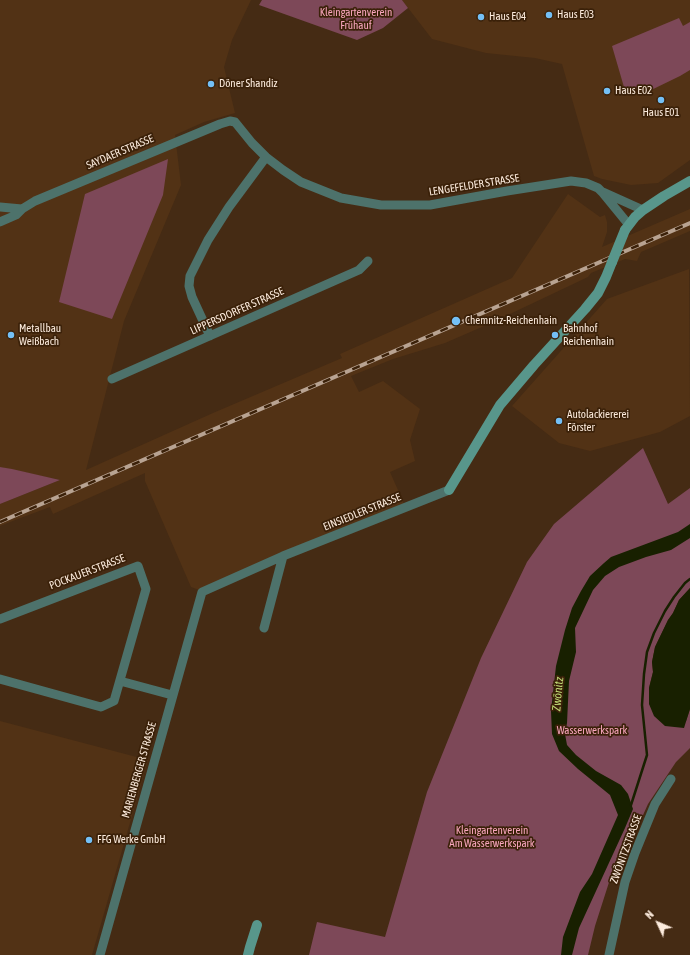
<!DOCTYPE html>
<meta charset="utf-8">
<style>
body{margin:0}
#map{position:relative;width:690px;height:955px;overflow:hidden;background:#452b14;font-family:"Asap Condensed",sans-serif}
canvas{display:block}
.north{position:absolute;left:638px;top:903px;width:40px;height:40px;-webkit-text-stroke:3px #3b2109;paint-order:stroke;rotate:314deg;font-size:11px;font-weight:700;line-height:16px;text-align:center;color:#fcebdd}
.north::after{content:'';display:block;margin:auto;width:14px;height:18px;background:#fcebdd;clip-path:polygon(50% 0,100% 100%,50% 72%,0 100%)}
</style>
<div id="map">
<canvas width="690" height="955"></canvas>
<div class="north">N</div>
</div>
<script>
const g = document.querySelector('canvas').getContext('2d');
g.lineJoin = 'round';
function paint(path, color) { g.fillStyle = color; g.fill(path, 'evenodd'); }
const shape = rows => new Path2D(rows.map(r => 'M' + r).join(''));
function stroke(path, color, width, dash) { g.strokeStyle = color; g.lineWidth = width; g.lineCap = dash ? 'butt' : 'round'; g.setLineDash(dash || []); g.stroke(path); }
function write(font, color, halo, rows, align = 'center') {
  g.font = font + ' "Asap Condensed",sans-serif'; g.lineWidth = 3.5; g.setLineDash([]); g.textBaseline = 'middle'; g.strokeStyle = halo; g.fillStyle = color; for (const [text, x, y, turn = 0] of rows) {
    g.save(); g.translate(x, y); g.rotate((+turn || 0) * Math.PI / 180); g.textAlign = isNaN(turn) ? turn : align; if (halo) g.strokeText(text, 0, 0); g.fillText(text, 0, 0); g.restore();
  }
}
paint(shape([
 [0,0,251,0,232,40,224,67,235,113,204,122,175,135,181,185,124,321,86,470,213,413,342,358,340,354,512,278,568,194,600,217,605,215,607,222,607,232,602,247,690,209,690,231,641,252,637,261,625,259,591,273,588,277,491,323,445,343,393,359,351,376,359,392,383,381,420,409,410,440,415,461,390,472,405,506,202,591,191,587,145,481,145,473,53,514,50,507,10,522,0,526,0,504,60,480,0,467],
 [402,0,690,0,690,160,658,183,631,185,602,179,594,176,562,64,535,58,486,53,432,39],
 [689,269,690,416,660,432,590,451,559,443,512,406,607,299],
 [0,721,148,760,92,955,0,955]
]), '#523215');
paint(shape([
 [262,0,402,0,408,8,383,28,357,40,259,5],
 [679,18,683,26,690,22,690,70,680,76,643,94,641,88,626,94,612,46],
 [168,159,163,195,112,319,59,302,85,194],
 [643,448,668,504,690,488,690,588,679,600,673,613,668,620,655,647,652,662,653,672,649,688,649,704,686,721,690,709,690,748,676,762,648,804,639,824,612,873,595,926,588,955,309,955,317,922,385,937,427,792,481,658,527,562,554,524],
 [0,467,12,469,60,480,0,504]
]), '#7d4858');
paint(shape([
 [690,524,690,538,671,550,646,557,619,567,605,576,593,590,575,628,576,652,569,681,567,723,565,734,567,745,576,755,596,771,621,785,628,794,633,809,625,828,579,928,572,955,561,955,563,937,580,892,592,874,618,815,610,795,578,769,559,751,552,734,551,711,556,666,565,630,572,608,581,591,590,576,604,563,611,557,678,532],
 [690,588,690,709,684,728,665,726,654,716,649,704,649,688,653,672,652,662,655,647,668,620,673,613,679,600]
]), '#182000');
stroke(shape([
 [631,805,647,755,642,705,644,674,647,652,654,633,665,611,674,597,685,583,690,579]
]), '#182000', 2.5);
stroke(shape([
 [603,192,643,210],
 [0,207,22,209],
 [0,222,16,215,22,209,35,201,220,124,230,121,235,122,252,143,266,157,283,170,301,182,341,198,381,205,430,205,507,191,571,181,586,183,598,188,602,192,629,225],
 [210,336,192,297,189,286,190,276,208,240,229,207,266,157],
 [112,379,359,270,368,261],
 [0,619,138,566,146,589,114,701,101,707,0,679],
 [264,628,283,556],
 [120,681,172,695],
 [100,955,202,592,283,556,449,490],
 [609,955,625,882,635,853,655,804,671,779]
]), '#4d726b', 9);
stroke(shape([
 [625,230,635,217,643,210,664,196,690,181],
 [449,490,500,405,534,365,585,309,598,293,606,277,612,262],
 [248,955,250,947,257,925]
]), '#58968b', 10);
const rail = shape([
 [0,522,690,223]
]);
stroke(rail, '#b8a392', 4);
stroke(rail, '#3b2109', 2.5, [8]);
stroke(shape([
 [612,262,625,230]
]), '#58968b', 10);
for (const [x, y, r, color] of [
 [549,15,4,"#74c0f6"],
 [481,17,4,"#74c0f6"],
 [211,84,4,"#74c0f6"],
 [607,91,4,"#74c0f6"],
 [661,100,4,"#74c0f6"],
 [456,321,5,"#74c0f6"],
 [11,335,4,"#74c0f6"],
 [555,335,4,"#74c0f6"],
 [559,421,4,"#74c0f6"],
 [89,840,4,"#74c0f6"]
]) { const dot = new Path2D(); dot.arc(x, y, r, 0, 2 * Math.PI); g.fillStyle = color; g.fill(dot); stroke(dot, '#3b2109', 1.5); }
write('11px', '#f9a6be', '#3b2109', [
 ["Kleingartenverein",356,13],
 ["Frühauf",356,26],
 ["Wasserwerkspark",592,731],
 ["Kleingartenverein",492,831],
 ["Am Wasserwerkspark",492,844]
]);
write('11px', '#fcebdd', '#3b2109', [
 ["Haus E03",557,15],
 ["Haus E04",489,17],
 ["Döner Shandiz",219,84],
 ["Haus E02",615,91],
 ["Haus E01",661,113,"center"],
 ["Chemnitz-Reichenhain",465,321],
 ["Metallbau",19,329],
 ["Weißbach",19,342],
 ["Bahnhof",563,329],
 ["Reichenhain",563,342],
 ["Autolackiererei",567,415],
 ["Förster",567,428],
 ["FFG Werke GmbH",97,840]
], 'left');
write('11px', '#fcebdd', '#3b2109', [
 ["SAYDAER STRASSE",120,152,-23],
 ["LENGEFELDER STRASSE",474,185,-9],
 ["LIPPERSDORFER STRASSE",237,311,-24],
 ["EINSIEDLER STRASSE",362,512,-22],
 ["POCKAUER STRASSE",87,572,-21],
 ["MARIENBERGER STRASSE",139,770,-74],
 ["ZWÖNITZSTRASSE",626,849,-70]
]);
write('italic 12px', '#bed774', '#3b2109', [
 ["Zwönitz",558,694,-85]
]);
</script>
